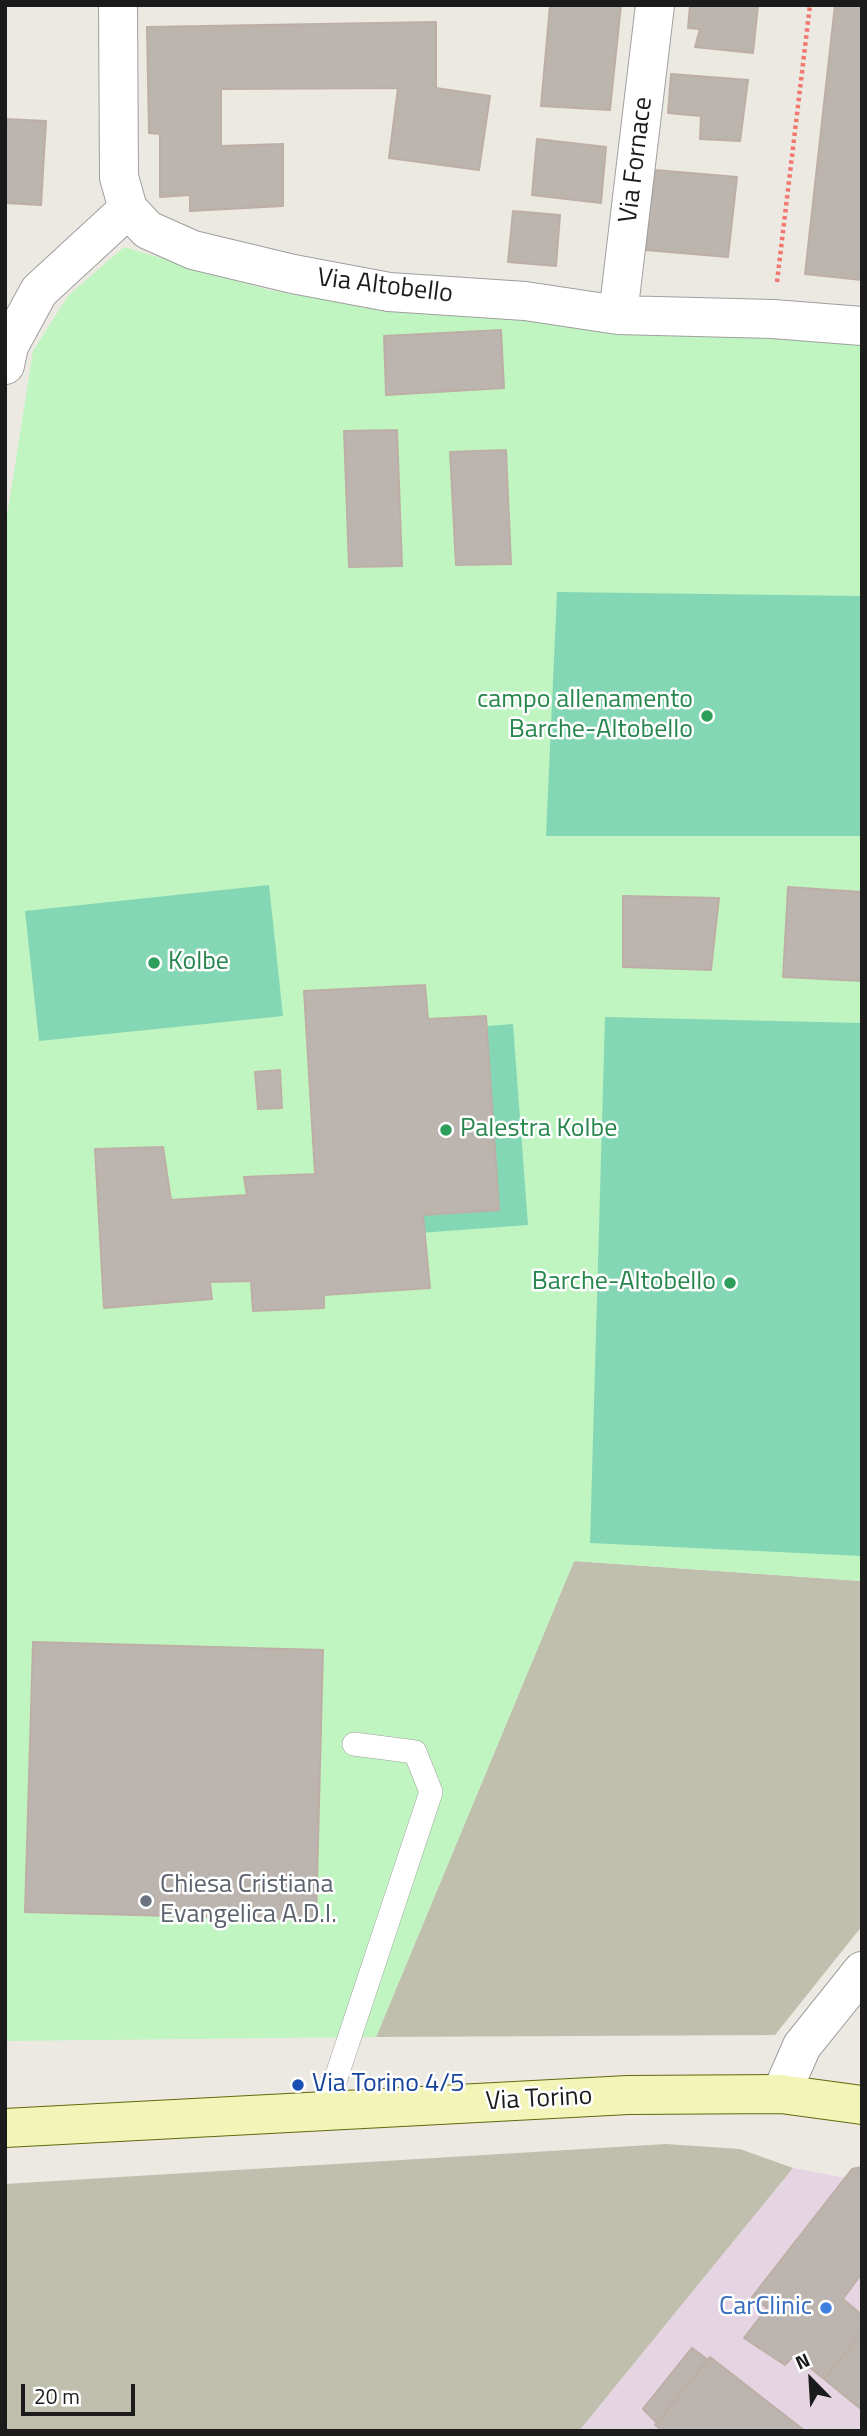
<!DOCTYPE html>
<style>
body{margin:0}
#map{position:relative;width:867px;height:2436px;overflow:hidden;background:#ece8e2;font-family:"Titillium Web",sans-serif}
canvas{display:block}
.frame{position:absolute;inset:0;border:7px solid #1b1b1b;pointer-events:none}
.north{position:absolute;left:776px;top:2345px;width:70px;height:70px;-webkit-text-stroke:5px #fff;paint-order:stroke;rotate:336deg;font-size:19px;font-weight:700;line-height:28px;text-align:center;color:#1b1b1b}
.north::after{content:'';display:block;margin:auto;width:24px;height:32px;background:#1b1b1b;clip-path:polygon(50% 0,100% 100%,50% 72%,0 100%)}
.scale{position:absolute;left:21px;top:2384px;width:114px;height:32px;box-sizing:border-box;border:4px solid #1b1b1b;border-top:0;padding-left:9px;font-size:21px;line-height:24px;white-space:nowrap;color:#1b1b1b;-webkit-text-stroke:5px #fff;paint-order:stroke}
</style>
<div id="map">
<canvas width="867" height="2436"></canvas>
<div class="frame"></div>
<div class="north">N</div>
<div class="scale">20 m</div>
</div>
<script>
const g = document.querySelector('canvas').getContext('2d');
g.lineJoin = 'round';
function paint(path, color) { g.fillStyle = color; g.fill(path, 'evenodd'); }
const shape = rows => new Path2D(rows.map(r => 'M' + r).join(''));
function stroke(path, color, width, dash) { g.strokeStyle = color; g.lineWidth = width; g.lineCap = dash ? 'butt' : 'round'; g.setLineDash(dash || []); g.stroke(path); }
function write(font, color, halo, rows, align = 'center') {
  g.font = font + ' "Titillium Web",sans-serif'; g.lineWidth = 5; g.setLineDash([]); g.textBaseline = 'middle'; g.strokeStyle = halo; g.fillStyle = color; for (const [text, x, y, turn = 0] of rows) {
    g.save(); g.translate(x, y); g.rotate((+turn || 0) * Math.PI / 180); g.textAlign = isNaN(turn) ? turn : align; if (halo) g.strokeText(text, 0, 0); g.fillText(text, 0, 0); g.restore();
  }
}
paint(shape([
 [793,2168,862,2181,862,2431,579,2431]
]), '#e5d4e2');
paint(shape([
 [574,1561,862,1581,862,1926,775,2035,376,2037],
 [666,2144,740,2149,793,2168,579,2431,5,2431,5,2184]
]), '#c0bfae');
paint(shape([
 [124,247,269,290,374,308,862,341,862,1581,574,1561,376,2037,5,2041,5,529,33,351,68,296]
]), '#c0f5c2');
paint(shape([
 [557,592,862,596,862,836,546,836],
 [269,885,283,1016,39,1041,25,911],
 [605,1017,862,1023,862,1556,590,1543],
 [513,1024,528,1225,379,1236,362,1036]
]), '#84d7b4');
const building = shape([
 [550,5,621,5,610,110,541,106,550,5],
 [690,5,758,5,753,53,695,47,700,29,688,28,690,5],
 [835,5,862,5,862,280,805,274,835,5],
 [436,22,436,88,490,96,479,170,389,158,398,88,221,89,221,146,283,144,283,206,190,211,190,195,160,197,160,134,149,133,147,27,436,22],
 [671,74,748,80,740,141,700,139,701,116,668,113,671,74],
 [5,119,46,121,41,205,5,203,5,119],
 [537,139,606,147,601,203,532,195,537,139],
 [655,170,737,177,728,257,645,250,655,170],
 [513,211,560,215,556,266,508,262,513,211],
 [501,330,504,388,386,395,384,336,501,330],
 [397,430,402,566,349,567,344,431,397,430],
 [506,450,511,564,456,565,450,452,506,450],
 [788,887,862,892,862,981,783,977,788,887],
 [623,896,719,898,711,970,623,967,623,896],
 [425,985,428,1019,486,1016,499,1210,423,1215,430,1288,324,1295,324,1308,253,1311,251,1281,210,1282,212,1299,104,1308,95,1149,163,1147,171,1200,247,1195,244,1177,315,1174,304,991,425,985],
 [280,1070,282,1108,258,1109,255,1072,280,1070],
 [33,1642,323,1650,316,1920,25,1912,33,1642],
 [862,2167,862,2273,843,2299,862,2315,862,2332,824,2379,794,2355,785,2365,744,2338,767,2308,752,2297,852,2169,862,2167],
 [862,2332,862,2410,824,2379,862,2332],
 [692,2348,708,2360,657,2423,643,2409,692,2348],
 [710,2357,805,2431,663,2431,655,2425,710,2357]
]);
paint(building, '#bcb4af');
stroke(building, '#bdafa5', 2);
const lane = shape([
 [325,2111,431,1792,415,1752,354,1744]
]);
const street = shape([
 [118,5,119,177,128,209,148,230,193,250,293,274,389,292,525,301,618,315,773,319,862,326],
 [618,315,655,5],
 [5,365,9,346,39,291,128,209],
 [781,2094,802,2046,862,1971]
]);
const secondary = shape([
 [5,2128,628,2095,781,2094,862,2105]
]);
stroke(lane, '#9f9f9f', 24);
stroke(street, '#9f9f9f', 40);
stroke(secondary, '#62690c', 40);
stroke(shape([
 [777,282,810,5]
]), '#f0786f', 4.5, [3.5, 3.5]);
stroke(lane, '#fff', 23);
stroke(street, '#fff', 38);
stroke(secondary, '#f3f4b7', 38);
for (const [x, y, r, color] of [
 [707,716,7,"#2e9e5b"],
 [154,963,7,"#2e9e5b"],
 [446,1130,7,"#2e9e5b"],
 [730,1283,7,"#2e9e5b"],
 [146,1901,7,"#6b7280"],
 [298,2085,7,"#1a4fb4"],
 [826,2308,7,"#3f7fe0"]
]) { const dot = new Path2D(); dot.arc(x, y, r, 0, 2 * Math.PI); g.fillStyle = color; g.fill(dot); stroke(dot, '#fff', 2.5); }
write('26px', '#1b1b1b', '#fff', [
 ["Via Fornace",637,160,-83],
 ["Via Altobello",385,287,7],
 ["Via Torino",539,2100,-3]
]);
write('26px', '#27864d', '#fff', [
 ["campo allenamento",693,701],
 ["Barche-Altobello",693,731],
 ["Kolbe",168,963,"left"],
 ["Palestra Kolbe",460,1130,"left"],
 ["Barche-Altobello",716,1283]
], 'right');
write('26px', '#5b616d', '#fff', [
 ["Chiesa Cristiana",160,1886],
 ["Evangelica A.D.I.",160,1916]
], 'left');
write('26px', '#164399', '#fff', [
 ["Via Torino 4/5",312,2085]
], 'left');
write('26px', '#366cbe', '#fff', [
 ["CarClinic",812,2308]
], 'right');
</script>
